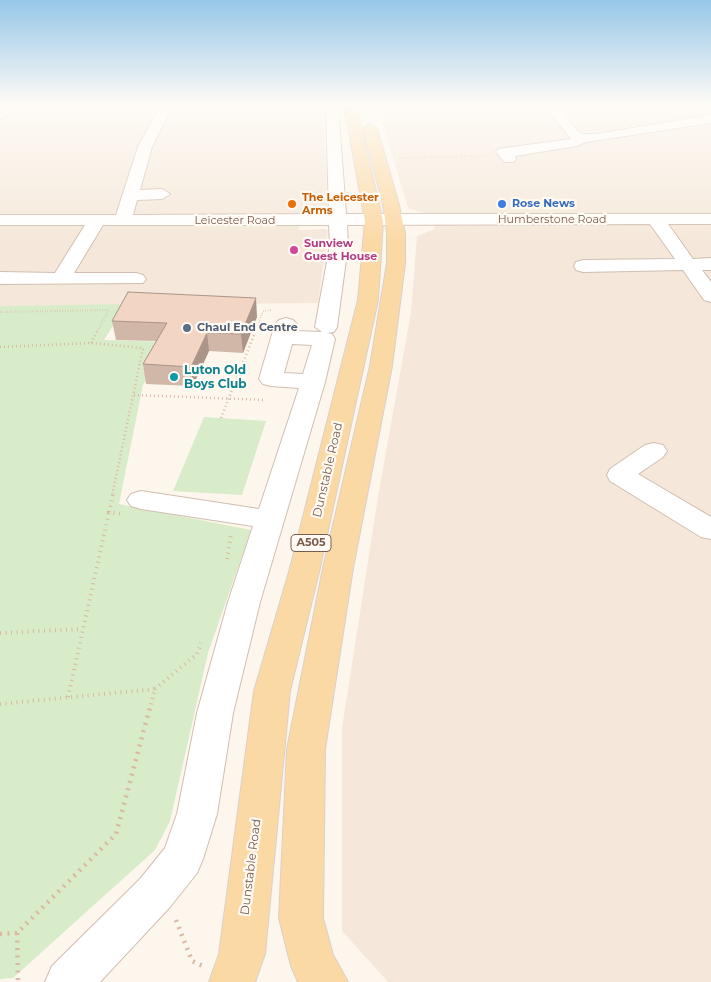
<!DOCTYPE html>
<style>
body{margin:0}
canvas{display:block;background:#fdf6ec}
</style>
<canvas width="711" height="982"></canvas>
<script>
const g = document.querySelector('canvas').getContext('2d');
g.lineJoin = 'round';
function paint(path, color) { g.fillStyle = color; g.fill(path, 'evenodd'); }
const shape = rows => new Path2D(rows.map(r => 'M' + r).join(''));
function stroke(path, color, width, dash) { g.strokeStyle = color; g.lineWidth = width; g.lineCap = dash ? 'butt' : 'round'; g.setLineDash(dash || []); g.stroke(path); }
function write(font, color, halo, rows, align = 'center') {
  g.font = font + ' Montserrat,sans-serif'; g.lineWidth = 4.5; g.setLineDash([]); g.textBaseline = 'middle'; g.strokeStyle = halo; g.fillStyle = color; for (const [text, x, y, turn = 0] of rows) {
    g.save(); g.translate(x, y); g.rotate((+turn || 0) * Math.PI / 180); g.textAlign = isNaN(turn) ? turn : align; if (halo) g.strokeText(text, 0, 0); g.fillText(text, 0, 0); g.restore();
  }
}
paint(shape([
 [0,105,323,105,328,210,325,215,305,215,298,230,325,229,328,231,318,303,0,306],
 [377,105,711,105,711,982,388,982,342,931,342,728,378,497,411,312,417,236,435,229,434,216,408,208]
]), '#f5e8da');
paint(shape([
 [127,304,104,340,169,342,143,385,119,504,251,530,208,653,170,821,155,850,13,978,0,979,0,306],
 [204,417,266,421,242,495,173,491]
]), '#d8ecc9');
const minor = shape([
 [1,105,14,105,5,117,0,118,1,105],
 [161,105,173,105,152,147,140,190,162,189,170,194,162,199,137,200,133,215,329,214,326,105,338,105,346,214,711,214,711,224,668,224,693,259,711,258,711,270,702,270,711,282,711,302,704,300,683,270,583,272,576,270,574,266,576,262,583,260,675,259,650,224,347,225,348,245,337,327,334,332,327,333,332,334,335,339,325,382,260,602,233,713,217,814,203,859,197,873,170,907,100,982,45,982,52,966,140,879,165,848,177,814,197,713,228,602,253,526,141,509,131,506,127,500,131,494,141,491,259,509,299,388,271,386,263,384,259,379,275,324,279,320,286,318,293,320,297,324,295,331,322,332,315,327,330,245,329,225,103,225,74,273,136,273,143,275,146,279,143,283,0,284,0,272,55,273,85,225,0,225,0,215,116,215,138,147,161,105],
 [292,344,312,345,303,374,284,373,292,344],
 [544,105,557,105,578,132,584,134,596,134,711,115,711,123,586,142,577,146,515,156,516,159,514,162,504,162,496,152,498,149,571,139,544,105],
 [654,443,663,445,667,451,663,457,638,474,711,517,711,539,701,537,610,481,607,475,610,469,645,445,654,443]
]);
const major = shape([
 [344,105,356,105,383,221,378,300,319,572,290,691,265,954,255,982,209,982,219,954,254,691,289,572,358,300,365,221,344,105],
 [370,124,377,128,399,205,405,233,405,263,392,366,353,568,325,749,323,918,333,955,348,982,298,982,291,966,279,918,287,749,323,568,370,366,387,263,387,233,383,205,363,128,370,124]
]);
stroke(minor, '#d1beb0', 2);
stroke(major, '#dad1cd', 2);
stroke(shape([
 [376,105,378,114],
 [399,158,485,156],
 [0,312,109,310,97,332],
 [255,332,263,311,272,310]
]), '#d9b8a5', 2, [0.5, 2]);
stroke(shape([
 [91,343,98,330],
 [0,347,91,343,143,348,112,496],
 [134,395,265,400],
 [221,418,256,330]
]), '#d9b8a5', 2.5, [1, 3]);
stroke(shape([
 [113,495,109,512,121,514],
 [227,559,231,535],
 [0,633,82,629],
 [155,689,197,654,201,643],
 [68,697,109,512],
 [0,704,155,689,150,708]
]), '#d9b8a5', 4, [1, 4.5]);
stroke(shape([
 [176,920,192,961,203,966],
 [17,933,18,982],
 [0,934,17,933,116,834,150,707]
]), '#d9b8a5', 4.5, [2, 5.5]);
paint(minor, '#fff');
paint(major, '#fbd9a5');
paint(shape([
 [257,317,243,353,209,351,193,386,146,384,143,364,156,341,116,340,112,321]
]), '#d1b7a8');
paint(shape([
 [256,298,257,317,243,353,241,334],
 [207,333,209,351,193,386,191,367]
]), '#aa9588');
const building = shape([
 [128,292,256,298,241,334,207,333,191,367,143,364,167,323,112,321,128,292]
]);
paint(building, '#f3d5c3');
stroke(building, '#aa9588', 1);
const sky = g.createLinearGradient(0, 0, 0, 243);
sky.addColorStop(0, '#97c7e8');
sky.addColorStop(0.43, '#fefbf6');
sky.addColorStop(1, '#fefbf600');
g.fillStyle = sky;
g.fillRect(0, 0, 711, 243);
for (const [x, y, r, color] of [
 [292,204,5,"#e8710a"],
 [502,204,5,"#3f7fe0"],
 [294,250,5,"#d1479c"],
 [187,328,5,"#5c6f8a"],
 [174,377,5,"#0f9aa8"]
]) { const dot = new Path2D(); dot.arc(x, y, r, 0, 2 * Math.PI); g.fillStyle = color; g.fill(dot); stroke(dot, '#fffaf3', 2); }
write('bold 11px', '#c56008', '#fffaf3', [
 ["The Leicester",302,198],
 ["Arms",302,211]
], 'left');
write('bold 11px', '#366cbe', '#fffaf3', [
 ["Rose News",512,204]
], 'left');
write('11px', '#7a5c4d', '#fffaf3', [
 ["Humberstone Road",552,220],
 ["Leicester Road",235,221]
]);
write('bold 11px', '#b23c85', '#fffaf3', [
 ["Sunview",304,244],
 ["Guest House",304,257]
], 'left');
write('bold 11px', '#4e5e75', '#fffaf3', [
 ["Chaul End Centre",197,328]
], 'left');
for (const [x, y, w] of [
 [311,543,40]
]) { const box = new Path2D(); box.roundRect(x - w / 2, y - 8.5, w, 17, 4); g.fillStyle = '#fffaf3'; g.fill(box); stroke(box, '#7a5c4d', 1); }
write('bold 11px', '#7a5c4d', null, [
 ["A505",311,543]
]);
write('bold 12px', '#0d838f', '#fffaf3', [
 ["Luton Old",184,370],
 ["Boys Club",184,384]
], 'left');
write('12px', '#7a5c4d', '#fffaf3', [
 ["Dunstable Road",328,470,-77],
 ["Dunstable Road",251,867,-83]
]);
</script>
